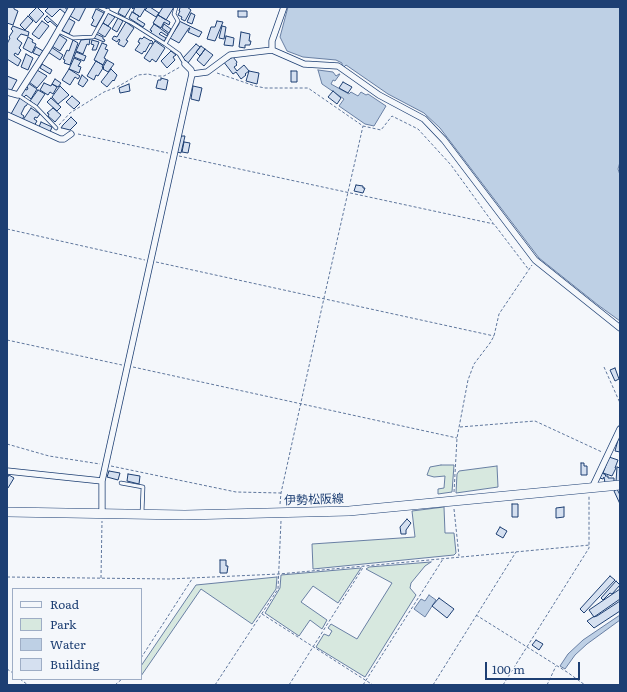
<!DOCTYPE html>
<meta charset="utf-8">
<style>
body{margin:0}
#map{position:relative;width:627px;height:692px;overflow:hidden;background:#f4f7fb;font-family:Literata,serif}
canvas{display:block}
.frame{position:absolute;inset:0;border:8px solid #1d3f73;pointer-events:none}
.legend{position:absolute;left:12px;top:588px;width:130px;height:92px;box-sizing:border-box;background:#f4f7fb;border:1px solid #9eadc5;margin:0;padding:5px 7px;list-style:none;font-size:12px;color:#1d3f73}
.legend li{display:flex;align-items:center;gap:8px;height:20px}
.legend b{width:20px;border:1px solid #9eadc5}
.scale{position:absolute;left:485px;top:662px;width:95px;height:18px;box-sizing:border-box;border:2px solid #1d3f73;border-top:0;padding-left:5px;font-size:12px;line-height:14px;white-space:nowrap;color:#1d3f73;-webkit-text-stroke:3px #f4f7fb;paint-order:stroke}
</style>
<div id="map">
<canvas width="627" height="692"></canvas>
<div class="frame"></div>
<ul class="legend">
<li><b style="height:5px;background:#f4f7fb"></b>Road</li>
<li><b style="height:11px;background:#d7e8df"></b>Park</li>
<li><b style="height:11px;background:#bed0e5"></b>Water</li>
<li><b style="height:11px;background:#d5e0f0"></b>Building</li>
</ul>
<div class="scale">100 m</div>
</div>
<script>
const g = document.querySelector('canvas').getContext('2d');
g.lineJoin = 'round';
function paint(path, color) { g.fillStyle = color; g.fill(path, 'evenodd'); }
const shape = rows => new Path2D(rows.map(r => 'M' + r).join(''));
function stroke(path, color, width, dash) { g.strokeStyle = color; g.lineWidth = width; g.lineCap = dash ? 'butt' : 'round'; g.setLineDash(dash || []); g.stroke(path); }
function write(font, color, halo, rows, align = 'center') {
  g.font = font + ' Literata,"Noto Sans JP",serif'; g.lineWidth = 3; g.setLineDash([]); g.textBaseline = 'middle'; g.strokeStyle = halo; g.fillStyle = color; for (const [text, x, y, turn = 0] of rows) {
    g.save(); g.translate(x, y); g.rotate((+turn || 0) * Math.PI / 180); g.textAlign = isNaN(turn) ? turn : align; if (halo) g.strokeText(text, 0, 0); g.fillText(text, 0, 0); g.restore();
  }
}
const green = shape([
 [441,465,454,465,452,492,438,494,438,489,444,488,445,476,434,477,427,475,430,467,441,465],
 [497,466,498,487,456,493,457,474,459,471,497,466],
 [444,507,445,533,454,533,456,553,454,555,313,569,312,544,415,537,412,511,444,507],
 [431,562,425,566,411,583,410,588,416,595,365,677,316,647,324,634,329,636,332,631,328,628,331,624,357,639,392,583,366,569,369,567,431,562],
 [361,568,338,603,313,586,301,602,327,620,322,629,310,620,299,636,265,613,280,588,281,575,361,568],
 [277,577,276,589,252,624,201,589,141,676,141,666,196,585,277,577]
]);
paint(green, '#d7e8df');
stroke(green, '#687fa3', 1);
const water = shape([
 [288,7,620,7,620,162,618,169,620,175,620,321,598,305,539,258,440,128,424,113,388,94,346,65,344,67,342,65,342,63,336,60,303,57,287,51,280,37,288,7],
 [318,70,333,72,336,76,339,74,340,74,335,81,333,80,331,84,349,94,351,92,358,96,361,92,366,95,368,94,386,106,374,126,365,124,339,106,344,99,322,84,318,70],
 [429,595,436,600,425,617,414,609,421,599,425,601,429,595],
 [620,615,620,620,587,644,575,655,565,669,560,666,568,654,583,640,620,615]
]);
paint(water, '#bed0e5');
stroke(water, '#687fa3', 1);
const building = shape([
 [8,7,14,7,14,9,18,11,13,25,7,23,7,8,8,7],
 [37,7,44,14,36,23,29,15,37,7],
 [49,7,64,7,68,10,65,13,60,9,52,17,45,11,49,7],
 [75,7,86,7,79,21,70,16,75,7],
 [121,7,134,7,133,9,131,7,125,17,118,13,121,7],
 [135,7,146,7,140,17,133,12,135,7],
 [148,7,150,7,159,13,156,17,145,10,148,7],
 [163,7,174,7,166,20,158,15,163,7],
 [179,7,187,7,191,10,185,21,181,19,182,17,178,15,180,11,179,11,180,8,179,7],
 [96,9,104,13,96,27,91,25,94,20,92,18,96,9],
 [238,11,247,11,247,17,238,17,238,11],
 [132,12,139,16,137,19,145,24,143,27,129,18,132,12],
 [108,13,115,17,108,26,103,23,108,13],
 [191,13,195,15,192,24,187,22,191,13],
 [158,15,170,22,169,25,164,22,161,28,153,23,158,15],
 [28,16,33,21,25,30,20,25,28,16],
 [47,16,58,26,57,27,50,21,48,23,44,19,47,16],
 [68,18,75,22,69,34,61,30,68,18],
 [118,18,123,21,117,32,112,29,118,18],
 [42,21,49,26,39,39,32,34,42,21],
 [179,21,202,32,199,37,188,32,190,28,189,28,179,43,170,38,179,24,179,21],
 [217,21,223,22,215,41,207,39,211,27,215,27,217,21],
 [126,22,134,28,126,40,128,41,124,47,118,44,120,40,119,39,117,42,112,39,114,36,117,37,126,22],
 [103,23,111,28,105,37,97,32,103,23],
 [154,24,168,34,167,36,161,32,159,34,166,38,164,42,150,33,152,31,150,30,154,24],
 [164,24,171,29,169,33,162,28,164,24],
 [13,26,29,32,28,36,21,34,17,39,22,43,19,48,21,50,18,55,15,53,14,55,21,60,18,66,7,59,7,44,10,38,9,37,13,31,11,29,13,26],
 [222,26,226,27,224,39,219,38,222,26],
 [241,32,250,34,249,41,251,41,250,45,245,45,245,48,239,47,241,32],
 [58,34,67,40,60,51,52,46,58,34],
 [96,34,103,37,103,39,105,40,104,42,94,38,96,34],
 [226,36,234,38,233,46,224,45,226,36],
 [28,37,33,40,32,42,36,44,32,53,23,48,28,37],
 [144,37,151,41,151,40,153,42,152,44,150,43,145,52,144,51,142,54,135,50,140,43,138,42,140,38,142,39,144,37],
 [90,39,89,45,87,44,83,54,76,51,81,40,90,39],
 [73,40,78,43,70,65,64,63,65,60,63,59,67,50,69,51,73,40],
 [92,40,99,42,96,50,92,50,94,45,91,44,92,40],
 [155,41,165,48,156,62,152,59,150,62,144,58,155,41],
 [102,43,107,45,105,49,108,50,104,58,106,59,103,65,94,60,102,43],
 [196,44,200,47,188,63,183,58,196,44],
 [201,46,205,49,200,56,196,52,201,46],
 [36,47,43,51,40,56,33,53,36,47],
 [51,47,63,55,60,60,48,52,51,47],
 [205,49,213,55,204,66,197,60,205,49],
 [171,51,176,55,173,57,175,60,167,68,161,61,171,51],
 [76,52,86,56,84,61,74,57,76,52],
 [26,54,33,58,28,70,21,67,26,54],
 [233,57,237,62,236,64,237,65,234,67,237,71,244,65,249,71,245,74,246,75,241,79,236,72,233,74,223,61,227,59,228,60,233,57],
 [74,58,81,61,78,66,81,67,79,73,69,69,74,58],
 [107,60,114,64,108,72,103,69,104,68,103,67,107,60],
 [96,61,103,65,102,67,103,68,98,76,96,75,94,80,87,76,96,61],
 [42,64,52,70,50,74,40,68,42,64],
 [69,69,80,76,78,79,75,77,70,85,62,80,69,69],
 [111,69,117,75,114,81,113,80,107,87,101,82,111,69],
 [37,70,47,76,37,88,29,82,37,70],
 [249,71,259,73,257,84,246,81,249,71],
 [291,71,297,71,297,82,291,82,291,71],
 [82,75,88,80,83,87,78,84,82,75],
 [7,76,17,80,11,91,7,90,7,76],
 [161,78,168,80,166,90,156,88,158,80,161,80,161,78],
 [55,79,61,83,58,87,52,84,55,79],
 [343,82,352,87,348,93,339,88,343,82],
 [28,83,37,89,31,99,26,95,24,97,20,95,24,89,27,90,28,88,26,86,28,83],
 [44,83,51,86,52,84,57,87,53,94,50,92,48,95,40,90,44,83],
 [129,84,130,91,120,93,119,88,129,84],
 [60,86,69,95,58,104,52,97,60,86],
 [193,86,202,88,199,101,191,99,193,86],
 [38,90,45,94,37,106,30,101,38,90],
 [333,91,341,98,337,104,328,97,333,91],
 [72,96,80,103,74,109,66,102,72,96],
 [20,98,28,103,26,106,25,106,21,114,24,116,22,120,11,114,20,98],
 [51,98,61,107,57,111,47,102,51,98],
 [31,108,40,114,37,118,35,117,34,119,37,121,34,126,23,120,31,108],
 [53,108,61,115,55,122,48,116,49,114,47,113,53,108],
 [71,117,77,123,70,130,62,128,61,128,63,125,71,117],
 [41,122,52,127,50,132,39,127,41,122],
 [181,136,185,136,181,153,177,152,181,136],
 [184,142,190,143,188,153,182,152,184,142],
 [356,185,363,186,363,188,365,188,363,193,354,191,356,185],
 [615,368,619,379,615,381,610,370,615,368],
 [619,436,620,436,620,452,615,451,619,436],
 [609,457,618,460,615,468,616,468,612,476,603,473,609,457],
 [581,463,584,463,584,466,587,466,587,475,581,475,581,463],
 [617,467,620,468,620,482,616,482,617,467],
 [109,471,120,473,118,480,107,477,109,471],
 [602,473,606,475,605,476,608,476,608,478,614,478,614,483,605,483,604,477,603,479,600,478,602,473],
 [128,474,140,476,139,484,127,481,128,474],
 [9,475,14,478,8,488,7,487,7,478,9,475],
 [617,489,620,495,620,504,614,491,617,489],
 [512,504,518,504,518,517,512,517,512,504],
 [564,507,564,517,556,518,556,508,564,507],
 [407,519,411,523,406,530,406,534,401,534,400,527,407,519],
 [500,527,507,531,503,538,496,534,500,527],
 [220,560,226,560,226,566,228,566,227,573,220,573,220,560],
 [610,576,615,580,584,613,580,609,610,576],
 [616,581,620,585,612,594,610,593,603,600,601,598,616,581],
 [620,589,620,599,594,617,589,610,620,589],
 [439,598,454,609,447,618,432,606,439,598],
 [620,601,620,611,594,628,587,621,593,617,597,616,620,601],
 [536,640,543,644,539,650,532,645,536,640]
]);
paint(building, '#d5e0f0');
stroke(building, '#1d3f73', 1);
const service = shape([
 [99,7,132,23,165,44,179,54,185,64],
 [58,31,73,38,93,37,108,10],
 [165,44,178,21,174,14,176,7],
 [18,95,36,107,56,128],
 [121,483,143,487,142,513]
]);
const minor = shape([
 [272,50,272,41,284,7],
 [192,74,207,72,230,55,272,50,304,64,338,66,379,95,424,119,444,140,535,260,620,328],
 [7,92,18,95,49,47,72,7],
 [7,115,60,139,64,139,71,134],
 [7,471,102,481,102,514],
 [102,481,192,74,191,70,185,64],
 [592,488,620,429]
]);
const primary = shape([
 [7,512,185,515,349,511,620,485]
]);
stroke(service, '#1d3f73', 4.5);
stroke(minor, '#1d3f73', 7);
stroke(primary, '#1d3f73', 10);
stroke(shape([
 [217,73,255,86,265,88,308,88,363,126,381,130,392,116,418,129,451,165,493,223],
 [59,125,70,113,104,92,117,87,138,75,148,74,156,76,164,76,180,67],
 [78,134,168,153],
 [179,156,494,224,529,270],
 [7,229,145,260],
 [156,262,494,336],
 [7,340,122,365],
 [133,367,457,438],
 [604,367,620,403],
 [460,427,535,421,602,452],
 [7,444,49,456,100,464],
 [111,466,236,492,281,493],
 [454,492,457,438,468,380,474,364,490,343,494,336,499,314,532,265],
 [280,504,281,493,324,298,363,126],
 [454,509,459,556],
 [7,577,169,579,279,574,590,545],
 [101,578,102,521],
 [262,614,373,685],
 [476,615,567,672,585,685],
 [141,658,192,579],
 [7,669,13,673],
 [20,679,28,685],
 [115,685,122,679],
 [215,685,278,589,281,521],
 [289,685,364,566],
 [363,685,443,559],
 [433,685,516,552],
 [503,685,589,548,589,496],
 [547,685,556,666]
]), '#5e769c', 1, [3, 2]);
stroke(service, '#f4f7fb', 3);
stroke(minor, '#f4f7fb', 5.5);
stroke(primary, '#f4f7fb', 9);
write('12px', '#1d3f73', '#f4f7fb', [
 ["伊勢松阪線",314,500,-2]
]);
</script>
